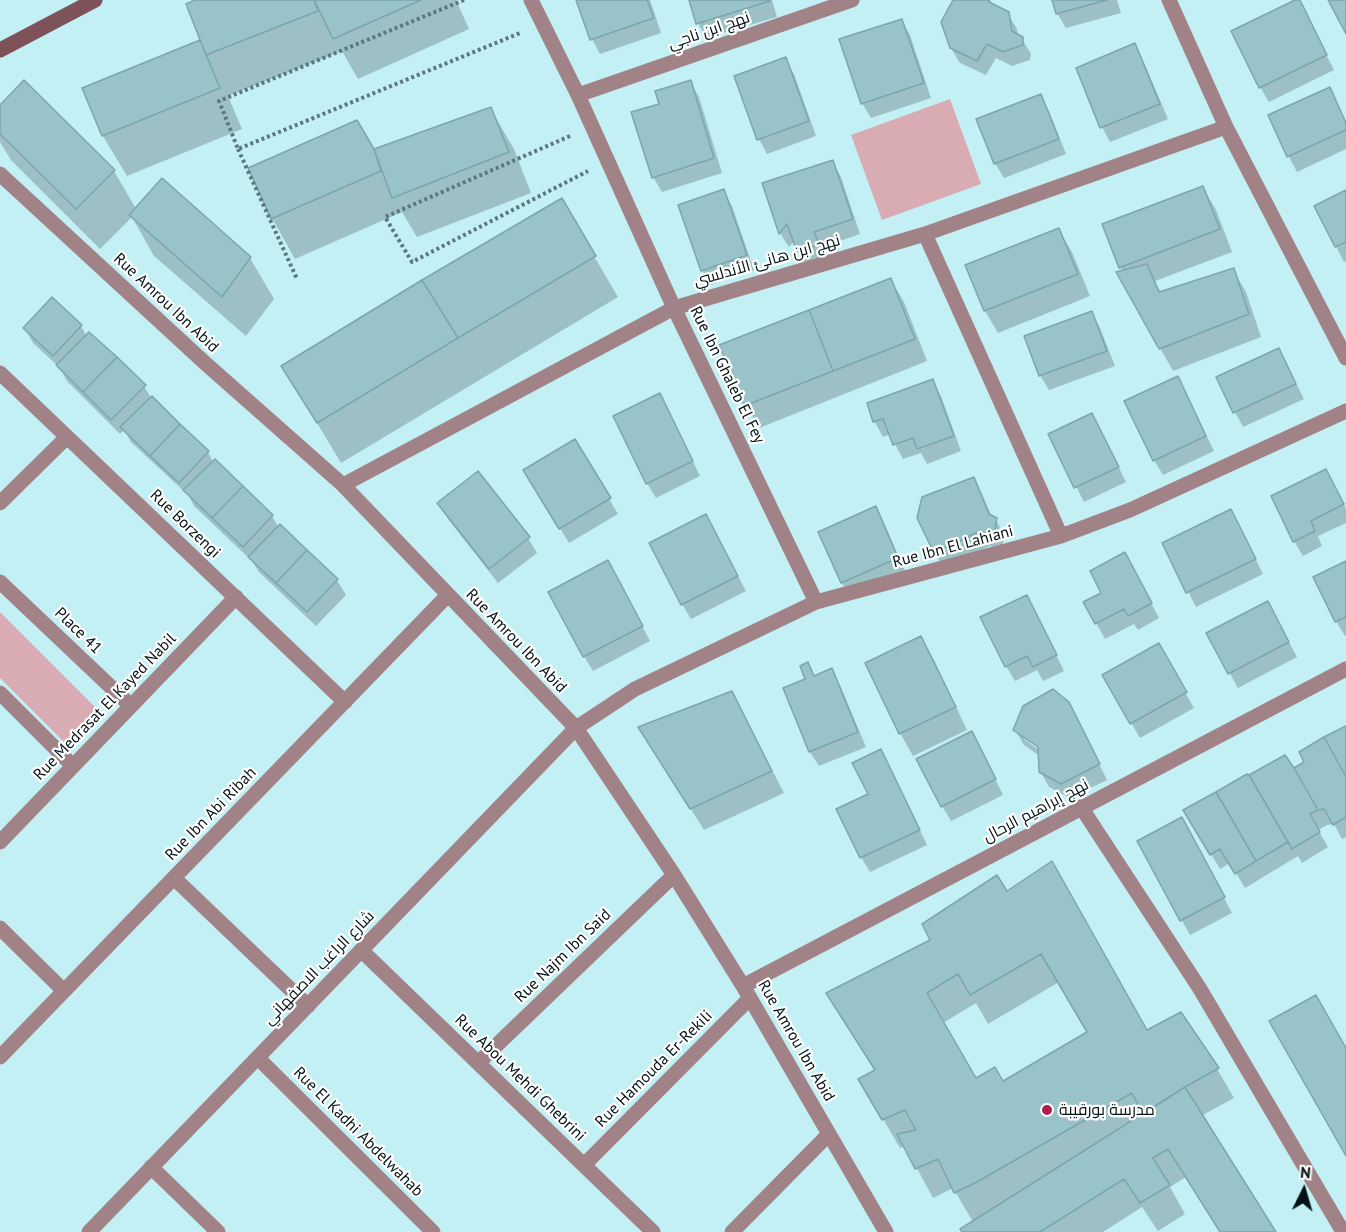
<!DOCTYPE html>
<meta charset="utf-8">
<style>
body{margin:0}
#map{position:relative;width:1346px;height:1232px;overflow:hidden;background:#c3f0f5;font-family:"PT Sans",sans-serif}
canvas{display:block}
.north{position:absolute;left:1274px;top:1160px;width:60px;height:60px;-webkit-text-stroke:4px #fff;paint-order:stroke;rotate:5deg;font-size:16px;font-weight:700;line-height:24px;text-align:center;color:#031214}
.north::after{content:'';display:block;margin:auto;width:21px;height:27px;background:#031214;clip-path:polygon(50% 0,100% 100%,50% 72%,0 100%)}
</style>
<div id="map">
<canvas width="1346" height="1232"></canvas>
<div class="north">N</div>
</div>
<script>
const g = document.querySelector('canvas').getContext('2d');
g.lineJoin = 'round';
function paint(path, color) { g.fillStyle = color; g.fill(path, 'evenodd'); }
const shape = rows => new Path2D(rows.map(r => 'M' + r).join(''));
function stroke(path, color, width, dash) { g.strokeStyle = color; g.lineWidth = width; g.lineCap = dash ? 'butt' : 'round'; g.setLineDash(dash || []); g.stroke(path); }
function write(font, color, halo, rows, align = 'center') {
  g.font = font + ' "PT Sans",Cairo,sans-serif'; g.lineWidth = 4.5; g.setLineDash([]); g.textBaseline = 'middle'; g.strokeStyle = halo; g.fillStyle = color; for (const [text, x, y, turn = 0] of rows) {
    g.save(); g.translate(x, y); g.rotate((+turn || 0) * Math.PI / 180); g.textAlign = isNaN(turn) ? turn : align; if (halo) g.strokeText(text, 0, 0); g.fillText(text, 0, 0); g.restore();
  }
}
paint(shape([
 [950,99,981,184,882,220,851,135],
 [0,612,99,711,66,744,0,678]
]), '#d8acb2');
paint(shape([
 [199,0,456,0,469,29,358,79,342,51,228,96,242,129,127,176,103,136,84,89,202,41],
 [578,0,650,0,661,33,600,54,592,39],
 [691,0,772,0,777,17,706,38,698,23],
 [954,0,990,0,993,6,1008,14,1017,29,1018,36,1022,39,1031,54,1030,60,1012,66,996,58,986,75,960,63,951,48],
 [1054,0,1117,0,1121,13,1066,28,1057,13],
 [1298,0,1334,70,1269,102,1260,87],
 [901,20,910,35,931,98,871,118,862,103],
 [1135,45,1143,60,1168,119,1110,142,1102,127],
 [785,59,794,74,816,136,767,154,759,139],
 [24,82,114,171,136,209,162,180,250,258,274,299,246,336,154,256,132,217,100,249,11,160,0,142,0,107],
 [690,82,699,97,722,173,662,192,653,177],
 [1329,89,1346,122,1346,149,1297,172,1289,157,1270,116],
 [1041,96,1049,111,1066,154,1004,178,995,163],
 [490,108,514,149,531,193,417,237,402,212,295,259,272,218,374,151],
 [832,162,841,177,860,234,822,247,826,260,807,266,798,251,795,240,789,247,780,233,764,184],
 [1203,188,1216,210,1232,252,1155,281,1161,293,1233,270,1246,292,1261,337,1173,371,1118,273,1123,272,1120,267],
 [724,191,732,206,754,270,711,285,702,270],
 [1346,192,1346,261,1344,262,1316,206],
 [561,200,618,297,341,463,283,366],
 [1059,230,1072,252,1090,296,998,333,985,311,967,266],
 [891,280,904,302,927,361,759,428,746,405,721,346],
 [1092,313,1100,328,1115,366,1049,390,1040,375],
 [81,326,87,337,144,386,151,398,208,452,213,462,215,461,272,516,279,528,280,526,337,580,346,595,316,626,259,572,252,561,194,506,189,496,131,442,124,430,120,434,67,381,60,368,33,343,25,328],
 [1279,350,1304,399,1243,427,1235,412],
 [1178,378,1186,393,1214,451,1163,475,1154,460],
 [932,381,941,396,961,451,927,464,921,453,903,459,895,444,891,434,883,437,875,422,868,404],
 [668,410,700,476,656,498,647,483],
 [1100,430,1126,482,1084,502,1050,435],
 [575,441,618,514,569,543,525,470],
 [974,479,982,494,992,517,996,520,1004,535,1002,550,990,546,943,567,935,553],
 [1334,485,1346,509,1346,523,1318,536,1322,546,1303,556,1294,541],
 [439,504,528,538,537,553,498,583,448,519],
 [875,508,884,523,906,573,851,598,842,583,820,532],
 [1239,526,1263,574,1196,607,1164,544],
 [714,531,746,591,691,619,682,604],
 [1346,563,1346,635,1345,636,1336,621],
 [1133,569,1159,618,1138,630,1134,624,1105,639,1085,603,1103,594],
 [616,577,650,641,593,671,584,656],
 [1035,612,1064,671,1043,681,1037,670,1015,681,1006,666],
 [1276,618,1297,657,1238,688,1208,634],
 [921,638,934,660,967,730,913,756,900,733],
 [1158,645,1194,708,1140,738,1104,676],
 [808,664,815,677,831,670,840,685,866,747,819,766,810,752,785,689,807,680],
 [744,716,784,793,704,830,640,728],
 [1077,719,1107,780,1070,798,1049,787,1040,771,1040,756,1024,745,1015,730],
 [1024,736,1045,750,1043,753,1024,739],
 [1346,728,1346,837,1342,839,1334,824,1327,825,1318,830,1328,847,1302,863,1298,856,1245,888,1230,863,1220,869,1185,810,1294,769,1306,763],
 [980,748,1003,795,951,821,942,806],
 [889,766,927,845,870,872,861,857,870,795],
 [1190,834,1232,913,1190,935,1139,842],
 [1007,893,1147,1032,1181,1014,1217,1069,1234,1098,1201,1116,1275,1232,1220,1232,1186,1177,1170,1187,1185,1214,1158,1231,1142,1207,1103,1232,964,1232,973,1222,953,1188,933,1198,905,1146,900,1148,860,1079,876,1071,828,993,932,941],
 [1059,982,1089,1033,1002,1083,976,1080,943,1023,976,1003,988,1024]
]), '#0003');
const building = shape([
 [195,0,314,0,318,11,206,55,186,4,195,0],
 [314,0,421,0,333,39,314,0],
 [576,0,647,0,654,18,590,40,576,0],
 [689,0,770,0,770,1,696,24,689,0],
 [953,0,989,0,989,2,1009,12,1012,31,1023,37,1023,45,1003,52,987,44,977,61,950,48,941,22,953,0],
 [1052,0,1107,0,1056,14,1052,0],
 [1295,0,1300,0,1327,55,1259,88,1231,31,1295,0],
 [1328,0,1346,0,1346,34,1328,0],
 [902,19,924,83,861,104,839,39,902,19],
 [200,40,220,88,102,136,82,88,200,40],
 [1135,43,1160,104,1100,128,1076,68,1135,43],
 [786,57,809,121,757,140,734,76,786,57],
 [24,80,115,170,76,209,0,134,0,105,24,80],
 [691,80,714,158,652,178,631,112,659,104,655,91,691,80],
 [1330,87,1346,123,1346,130,1287,157,1268,115,1330,87],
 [1041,94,1059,139,994,164,976,119,1041,94],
 [491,107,509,152,392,198,374,149,491,107],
 [357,120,374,149,381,171,271,219,248,168,357,120],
 [833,160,853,219,814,232,819,244,797,252,787,224,779,234,762,183,833,160],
 [162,178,251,257,222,297,129,215,162,178],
 [1203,186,1220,229,1119,268,1102,224,1203,186],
 [724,189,747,255,701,271,678,205,724,189],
 [1346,190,1346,242,1335,247,1314,206,1346,190],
 [562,198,596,256,458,338,422,280,562,198],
 [1059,228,1078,274,984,311,965,265,1059,228],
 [1147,264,1159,292,1234,268,1249,314,1159,349,1116,272,1147,264],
 [891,278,915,339,833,371,809,310,891,278],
 [422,280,458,338,317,423,281,366,422,280],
 [52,297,82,325,53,356,23,328,52,297],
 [809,310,833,371,744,406,719,345,809,310],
 [1092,311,1107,351,1039,376,1024,336,1092,311],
 [89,332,117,357,83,392,56,365,89,332],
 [1279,348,1296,384,1233,413,1216,377,1279,348],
 [117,357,146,385,111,420,83,392,117,357],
 [1178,376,1206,436,1153,461,1124,401,1178,376],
 [933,379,954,436,917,449,913,438,893,445,883,419,873,422,867,403,933,379],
 [660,393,693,461,646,484,613,416,660,393],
 [152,396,180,424,150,456,120,427,152,396],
 [1092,413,1119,467,1074,488,1048,434,1092,413],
 [180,424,209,451,179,483,150,456,180,424],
 [575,439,611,498,559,529,523,470,575,439],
 [215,459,243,486,212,518,183,490,215,459],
 [1326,469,1344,504,1311,521,1315,531,1293,542,1271,496,1326,469],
 [478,471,530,537,489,569,437,503,478,471],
 [974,477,989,514,997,518,994,536,980,531,934,553,917,518,922,497,974,477],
 [243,486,273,515,243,547,212,518,243,486],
 [876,506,898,558,841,583,818,532,876,506],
 [1231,509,1256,559,1186,593,1162,543,1231,509],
 [706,514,738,576,681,605,649,543,706,514],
 [280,524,307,550,276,583,248,557,280,524],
 [307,550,338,579,307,612,276,583,307,550],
 [1125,552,1152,603,1128,616,1124,609,1095,624,1083,602,1101,593,1090,571,1125,552],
 [608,560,643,626,583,657,548,592,608,560],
 [1346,561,1346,617,1335,622,1313,577,1346,561],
 [1027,595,1057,655,1033,667,1027,656,1005,667,980,617,1027,595],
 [1268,601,1289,642,1228,674,1206,633,1268,601],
 [921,636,956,707,899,734,865,663,921,636],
 [1159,643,1187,692,1130,724,1102,675,1159,643],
 [808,662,814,676,832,668,858,732,809,752,783,688,805,679,800,666,808,662],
 [1053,689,1069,702,1100,764,1061,784,1039,772,1038,747,1013,730,1023,706,1053,689],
 [732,691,772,771,690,809,638,727,732,691],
 [1346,726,1346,777,1324,737,1346,726],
 [972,731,996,779,941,807,916,759,972,731],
 [1324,737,1346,777,1346,817,1333,825,1324,809,1318,810,1294,768,1304,762,1299,752,1324,737],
 [881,749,920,830,860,858,836,809,868,794,852,763,881,749],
 [1285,755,1294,768,1318,810,1310,814,1320,832,1292,849,1249,775,1285,755],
 [1247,774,1249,775,1288,842,1256,861,1216,792,1247,774],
 [1216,792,1256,861,1235,874,1220,849,1210,855,1183,810,1216,792],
 [1182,817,1225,897,1180,921,1137,841,1182,817],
 [1052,861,1147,1030,1181,1012,1219,1068,1185,1087,1143,1114,1132,1093,977,1182,954,1193,938,1159,915,1169,897,1134,916,1130,905,1110,882,1120,858,1079,875,1070,826,993,930,940,922,924,997,875,1007,891,1052,861],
 [1041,954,1087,1032,1003,1081,995,1067,976,1078,927,993,958,974,970,995,1041,954],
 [1316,995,1346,1048,1346,1156,1269,1021,1316,995],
 [1185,1087,1276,1232,1220,1232,1168,1149,1153,1158,1170,1185,1140,1203,1124,1179,1040,1232,962,1232,960,1229,1185,1087]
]);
paint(building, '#98c3c8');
stroke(building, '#7ba6ab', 1.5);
stroke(shape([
 [464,0,219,101,238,149,520,33],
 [570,136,385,217,412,262,588,171],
 [238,149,297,279]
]), '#5b787b', 4, [3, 3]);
stroke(shape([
 [531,0,578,95,674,308,816,602],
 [1169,0,1226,127,1346,358],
 [578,95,852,0],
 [0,174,205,363,343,485,576,728,674,875,743,986,886,1232],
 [925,234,1061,536],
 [0,373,345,702],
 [343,485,674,308,925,234,1226,127],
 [0,503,67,437],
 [0,582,131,706],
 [0,693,73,766],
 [1081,807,1200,989,1343,1232],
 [0,842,236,597],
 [174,878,308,1006],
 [0,928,64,991],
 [361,950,653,1232],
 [743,986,1346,669],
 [0,1057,448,595],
 [258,1058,433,1232],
 [478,1063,674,875],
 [584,1165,750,998],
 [151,1167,218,1232],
 [89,1232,576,728,635,689,816,602,1061,536,1130,510,1346,411],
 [732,1232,829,1134]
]), '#a18286', 15);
stroke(shape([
 [0,50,95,0]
]), '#7d5259', 15);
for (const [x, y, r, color] of [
 [1047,1110,6,"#af1d4b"]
]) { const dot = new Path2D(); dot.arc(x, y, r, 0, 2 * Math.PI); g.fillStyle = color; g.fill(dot); stroke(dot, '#fff', 2); }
write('16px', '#031214', '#fff', [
 ["نهج ابن ناجي",709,31,-19],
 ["نهج ابن هانئ الأندلسي",767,261,-16],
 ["Rue Amrou Ibn Abid",166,303,43],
 ["Rue Ibn Ghaleb El Fey",727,375,64],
 ["Rue Borzengi",185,524,44],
 ["Rue Ibn El Lahiani",953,547,-15],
 ["Place 41",78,631,44],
 ["Rue Amrou Ibn Abid",516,641,46],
 ["Rue Medrasat El Kayed Nabil",105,707,-46],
 ["نهج إبراهيم الرحال",1036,811,-28],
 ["Rue Ibn Abi Ribah",211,814,-46],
 ["Rue Najm Ibn Said",563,956,-44],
 ["شارع الراغب الاصفهاني",319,968,-46],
 ["Rue Amrou Ibn Abid",796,1041,60],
 ["Rue Hamouda Er-Rekili",654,1069,-45],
 ["Rue Abou Mehdi Ghebrini",520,1078,44],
 ["Rue El Kadhi Abdelwahab",358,1132,45]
]);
write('16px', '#031214', '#fff', [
 ["مدرسة بورقيبة",1059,1110]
], 'left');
</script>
